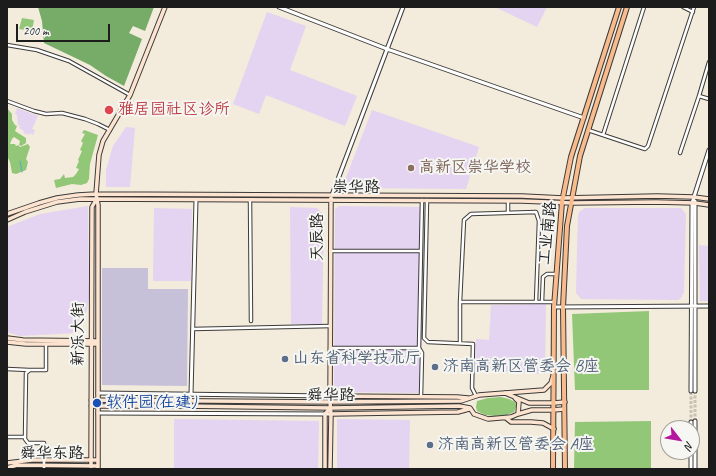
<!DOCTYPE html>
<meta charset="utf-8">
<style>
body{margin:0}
#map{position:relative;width:716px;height:476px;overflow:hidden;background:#f3ebdb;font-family:Caveat,sans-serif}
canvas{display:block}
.frame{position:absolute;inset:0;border:8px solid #1c1c1c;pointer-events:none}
.north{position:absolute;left:660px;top:420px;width:40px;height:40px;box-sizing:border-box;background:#f6f6f2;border:1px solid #9f9f9c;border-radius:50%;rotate:121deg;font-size:11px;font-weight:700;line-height:16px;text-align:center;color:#1c1c1c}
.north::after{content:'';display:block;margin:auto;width:14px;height:18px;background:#b5179e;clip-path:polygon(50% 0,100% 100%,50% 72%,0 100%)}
.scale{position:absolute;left:16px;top:24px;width:94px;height:18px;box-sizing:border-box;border:2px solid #1c1c1c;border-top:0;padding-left:5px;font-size:12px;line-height:14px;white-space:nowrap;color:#1c1c1c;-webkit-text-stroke:3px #f6f6f2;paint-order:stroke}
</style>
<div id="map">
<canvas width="716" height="476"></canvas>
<div class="frame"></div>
<div class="north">N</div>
<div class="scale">200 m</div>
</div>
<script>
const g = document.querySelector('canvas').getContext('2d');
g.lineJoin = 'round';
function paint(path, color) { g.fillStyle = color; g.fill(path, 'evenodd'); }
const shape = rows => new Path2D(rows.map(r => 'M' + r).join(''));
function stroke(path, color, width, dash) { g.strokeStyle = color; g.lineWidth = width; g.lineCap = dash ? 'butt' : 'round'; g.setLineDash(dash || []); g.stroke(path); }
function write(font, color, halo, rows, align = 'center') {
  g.font = font + ' Caveat,"LXGW WenKai TC",sans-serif'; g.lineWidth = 4; g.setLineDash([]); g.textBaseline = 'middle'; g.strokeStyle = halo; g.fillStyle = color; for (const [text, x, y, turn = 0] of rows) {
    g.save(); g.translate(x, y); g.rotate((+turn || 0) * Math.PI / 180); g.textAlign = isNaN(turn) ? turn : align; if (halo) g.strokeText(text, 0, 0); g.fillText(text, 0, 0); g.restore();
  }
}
paint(shape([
 [495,7,547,7,537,27],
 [267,12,306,26,290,70,357,96,345,126,266,95,259,114,233,104],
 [17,108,38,116,32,129,35,130,33,135,30,133,29,135,23,133,24,131,19,128,20,126,18,125,17,115,15,114],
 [372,110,479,147,466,189,342,188],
 [126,127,135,128,130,187,106,187,106,170,113,146],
 [88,206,89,298,85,318,76,333,20,336,7,332,7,227,40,214],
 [339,206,424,207,421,393,339,392,334,385,335,209],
 [290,207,317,208,324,215,322,325,291,324],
 [154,208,192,209,191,281,153,281],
 [585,208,681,208,686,214,684,292,681,298,678,300,581,299,576,293,576,289,578,216,579,212],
 [699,245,709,246,709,301,700,301],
 [546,304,545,374,475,370,476,339,489,340,491,305],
 [174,419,319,421,318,469,174,469],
 [337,419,410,420,409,469,337,469]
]), '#e4d3f1');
paint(shape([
 [102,268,148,268,148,289,188,289,187,386,102,385]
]), '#c6c0d9');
paint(shape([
 [22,18,34,20,32,31,19,29],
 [7,108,12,114,12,120,15,125,17,126,15,131,26,138,26,143,21,146,19,145,20,141,14,137,12,139,10,144,15,144,16,146,18,145,20,147,28,144,30,147,26,159,28,162,26,170,16,174,12,173,10,162,7,156],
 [84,130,98,135,90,164,89,179,87,183,81,185,72,184,56,188,54,180,60,179,64,174,65,178,73,177,76,174,79,169,76,168,79,161,78,160,82,151,80,150,83,143,81,141,85,134,82,133],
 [649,311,649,390,575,390,572,314],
 [501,397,509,399,515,402,517,405,514,412,507,415,495,416,485,415,477,411,476,407,477,401,488,398],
 [651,421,651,469,574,469,575,422]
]), '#93c778');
paint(shape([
 [38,7,154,7,145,31,133,26,129,33,142,39,124,86,106,76,90,65,44,43,42,21]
]), '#76ac68');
stroke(shape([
 [20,161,22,172]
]), '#4daecc', 1);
stroke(shape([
 [695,421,695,391],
 [691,422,691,391]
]), '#c8c2b5', 3, [3, 1.5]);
const minor = shape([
 [683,7,693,12],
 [7,45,37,50,69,61,130,95],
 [709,62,699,96,709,99],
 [7,101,34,111,46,114,62,113,85,119,98,124,110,130],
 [588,130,645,149,648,146,694,7],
 [603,135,644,7],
 [680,153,699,96],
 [250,200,251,321],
 [427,200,424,338,428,342,473,344,472,388,476,396],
 [508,212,508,201],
 [330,251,421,251],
 [536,302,554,302],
 [542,302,543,277,547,274,556,274],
 [193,329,330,326],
 [460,343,460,302,464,220,471,214,536,212,539,221,536,302,460,302],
 [330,348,419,348,422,200],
 [419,348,422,353,421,396],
 [7,369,29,370],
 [7,437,24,437],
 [44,469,44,443,28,443,25,439,26,373,30,370,46,370,46,344]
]);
const tertiary = shape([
 [279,7,387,49,584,118],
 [332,195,403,7],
 [695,201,695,391],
 [554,307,709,306],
 [691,391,692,203,709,150],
 [98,393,330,396],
 [191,394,196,200],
 [98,413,330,414],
 [695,421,695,469],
 [691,422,691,428],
 [691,452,691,469]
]);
const secondary = shape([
 [7,214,39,203,57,198,78,195,96,194,522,196,563,198,657,196,694,197,709,199],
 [7,220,25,212,57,202,80,199,522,201,572,203,656,202,695,203,709,205],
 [7,338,23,340,98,341],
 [7,342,26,344,98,344],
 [505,393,529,403,554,403,565,402],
 [330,396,457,397,468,398],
 [515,398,519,402,518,414],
 [91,400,330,402,461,401,479,395,544,390,551,383,553,376],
 [91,406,180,406,330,408,459,406,470,408,474,414,488,419,511,417,518,414,532,410,553,410,564,409],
 [330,414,458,412,469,409],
 [506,418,511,422,531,422,543,423,554,429],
 [7,463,32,460,98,460],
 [7,468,17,465,98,466],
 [91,469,92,207,96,200],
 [98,469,98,205,96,194,99,155,103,141,130,95,165,7],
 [325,469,325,414,330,408],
 [330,469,331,414,330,402,331,198]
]);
const primary = shape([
 [553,469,554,307,562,202,571,157,619,7],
 [565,469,563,307,567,226,580,156,627,7]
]);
stroke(minor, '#3c3b39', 4.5);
stroke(tertiary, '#3c3b39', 5);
stroke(secondary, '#3c3b39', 5.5);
stroke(primary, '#3c3b39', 6);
stroke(minor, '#fff', 2.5);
stroke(tertiary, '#fff', 3);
stroke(secondary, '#fde4d1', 3.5);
stroke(primary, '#fabb8c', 4);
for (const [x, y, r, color] of [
 [109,110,5,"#e0444e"],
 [411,168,4,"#8d6e63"],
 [285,359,4,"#5c6f8a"],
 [435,367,4,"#5c6f8a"],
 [97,403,5,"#1a4fb4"],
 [430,445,4,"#5c6f8a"]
]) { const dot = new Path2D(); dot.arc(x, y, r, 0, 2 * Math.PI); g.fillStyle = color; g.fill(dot); stroke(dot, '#f6f6f2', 1.5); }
write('16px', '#be3a42', '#f6f6f2', [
 ["雅居园社区诊所",118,110]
], 'left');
write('16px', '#785e54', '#f6f6f2', [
 ["高新区崇华学校",419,168]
], 'left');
write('16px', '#1c1c1c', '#f6f6f2', [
 ["崇华路",356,188],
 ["工业南路",548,233,-84],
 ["天辰路",318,237,-90],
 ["新泺大街",79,334,-90],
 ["舜华路",331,396],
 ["舜华东路",52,454]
]);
write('16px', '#4e5e75', '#f6f6f2', [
 ["山东省科学技术厅",293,359],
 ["济南高新区管委会 B座",443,367],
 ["济南高新区管委会 A座",438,445]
], 'left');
write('16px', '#164399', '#f6f6f2', [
 ["软件园(在建)",106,403]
], 'left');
</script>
